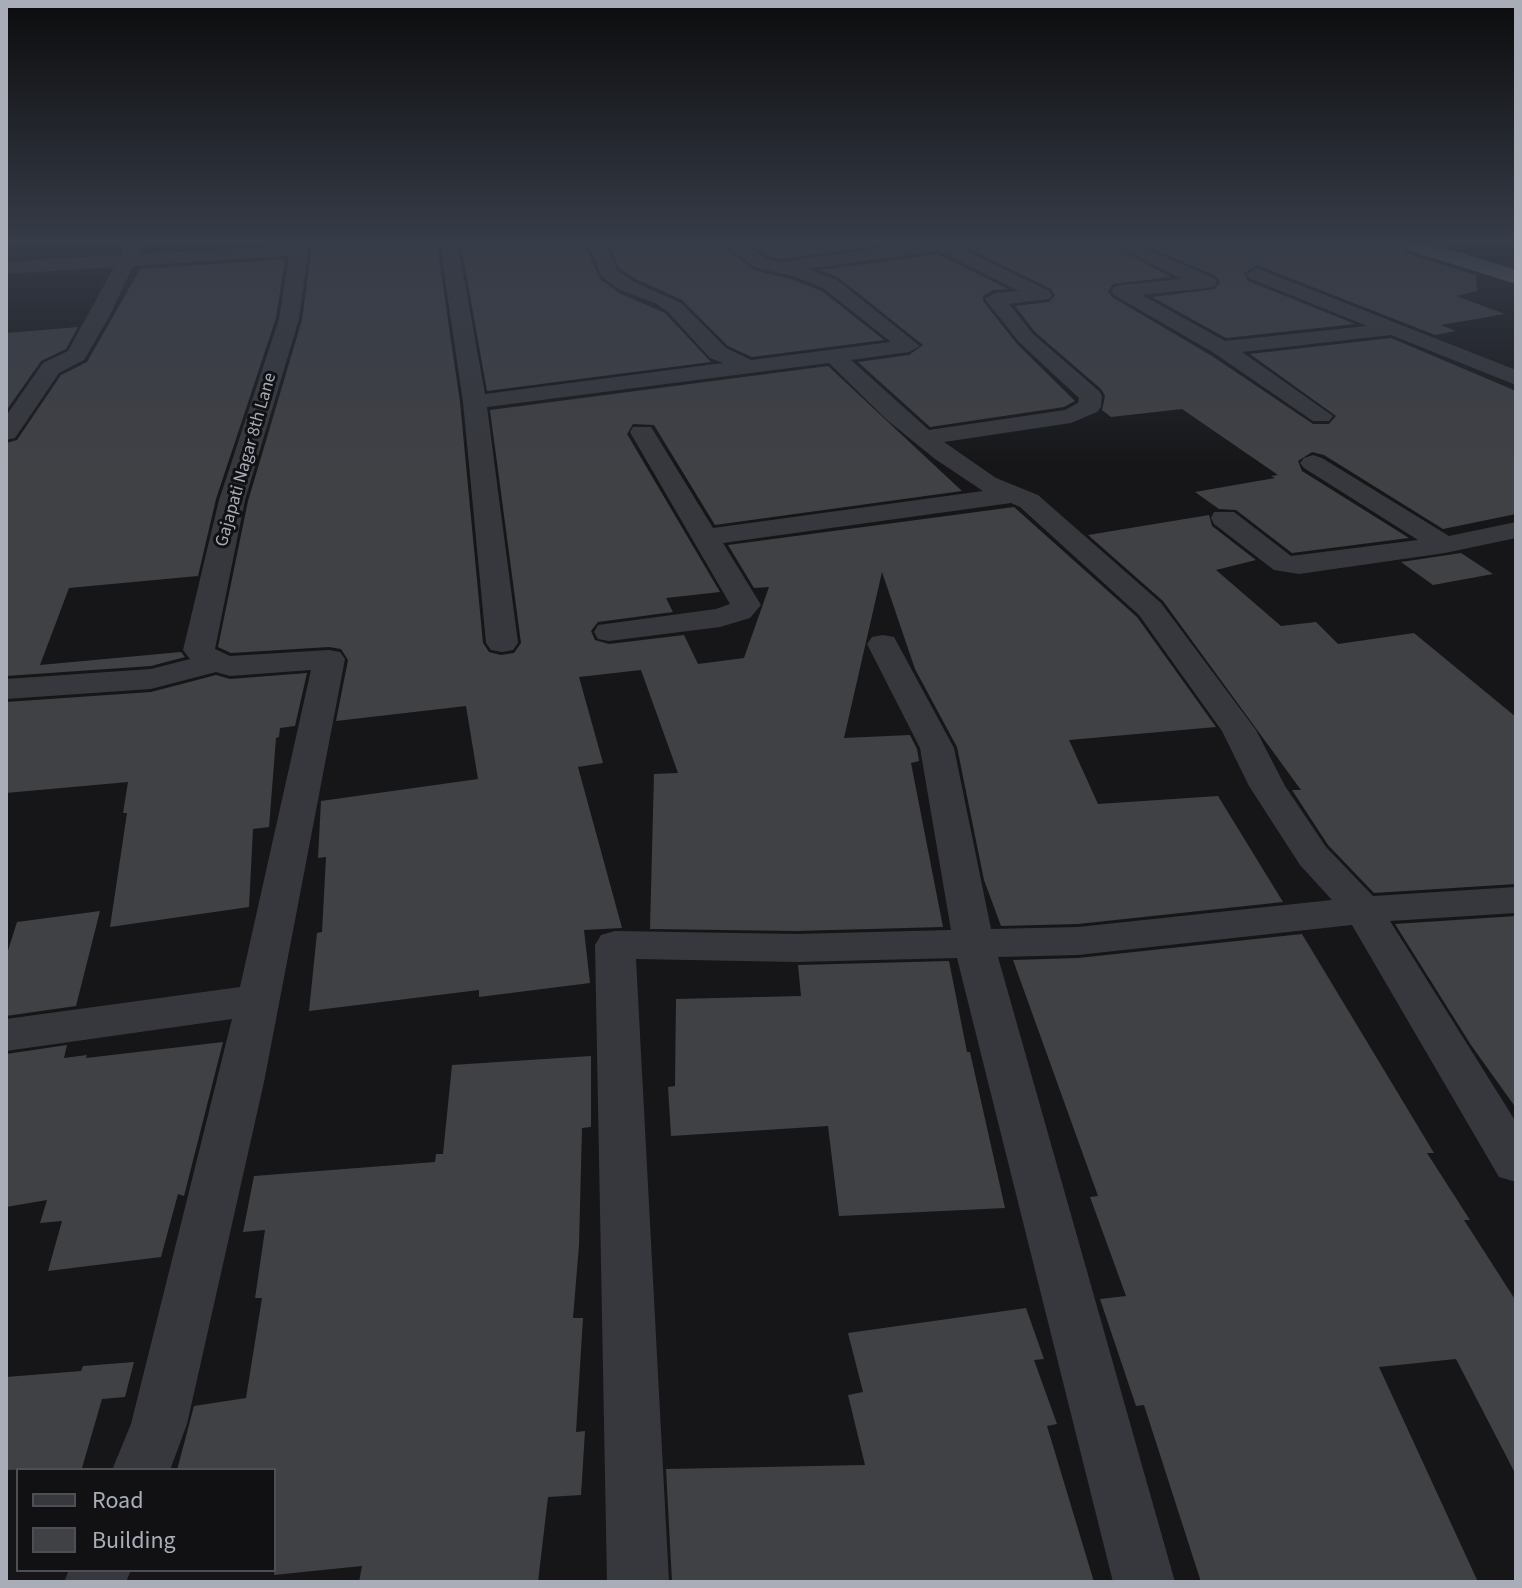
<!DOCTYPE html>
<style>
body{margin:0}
#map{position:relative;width:1522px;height:1588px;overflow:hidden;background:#161618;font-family:"Source Sans 3",sans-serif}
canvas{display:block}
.frame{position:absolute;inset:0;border:8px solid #a8adb8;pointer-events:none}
.legend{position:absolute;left:16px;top:1468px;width:260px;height:104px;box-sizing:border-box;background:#111113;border:2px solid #4d4f55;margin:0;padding:10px 14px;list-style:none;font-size:24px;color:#a8adb8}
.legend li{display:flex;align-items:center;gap:16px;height:40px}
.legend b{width:40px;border:2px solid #4d4f55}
</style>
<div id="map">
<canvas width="1522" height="1588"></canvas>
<div class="frame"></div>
<ul class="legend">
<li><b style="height:10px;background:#37383d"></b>Road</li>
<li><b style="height:22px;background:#404145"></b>Building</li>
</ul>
</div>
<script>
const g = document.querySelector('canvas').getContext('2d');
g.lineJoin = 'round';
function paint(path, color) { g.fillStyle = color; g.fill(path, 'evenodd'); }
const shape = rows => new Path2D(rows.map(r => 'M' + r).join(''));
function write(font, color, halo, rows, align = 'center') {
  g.font = font + ' "Source Sans 3",sans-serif'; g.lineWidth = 6; g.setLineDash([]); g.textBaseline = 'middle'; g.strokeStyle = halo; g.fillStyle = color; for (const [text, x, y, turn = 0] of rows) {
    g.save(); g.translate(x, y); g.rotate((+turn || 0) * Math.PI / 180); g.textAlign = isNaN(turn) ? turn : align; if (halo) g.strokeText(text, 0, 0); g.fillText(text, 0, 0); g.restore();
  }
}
paint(shape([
 [312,245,437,245,460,402,483,643,489,652,501,655,514,653,521,643,490,410,828,366,962,491,715,525,654,425,633,424,627,434,720,592,666,598,673,612,598,622,591,631,595,640,609,644,684,635,698,664,744,658,769,587,754,588,728,545,1014,507,1137,617,1216,727,1069,740,1098,804,1218,796,1283,902,1078,924,1001,926,984,880,957,747,915,669,882,572,844,738,910,735,917,749,919,761,911,763,943,927,796,931,650,929,654,774,678,773,641,670,579,677,603,763,578,767,622,928,584,930,590,983,479,997,479,990,309,1011,317,933,322,932,326,857,318,858,321,801,478,779,466,706,336,721,348,660,341,649,329,647,231,653,218,647,248,501,302,320],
 [461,245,585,245,600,279,619,293,665,313,711,362,487,391],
 [609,245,721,245,754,270,791,279,822,291,884,340,752,357,728,346,682,300,636,279,619,268],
 [750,245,882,245,782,259,770,257],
 [974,245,1111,245,1171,277,1113,284,1108,291,1112,297,1212,356,1313,424,1329,424,1336,416,1250,354,1391,338,1516,391,1516,514,1443,529,1324,455,1312,452,1298,461,1302,471,1409,538,1292,553,1236,510,1219,509,1195,492,1275,478,1271,476,1278,475,1182,409,1111,417,1102,410,1105,396,1101,389,1035,332,1015,306,1049,302,1055,295,1051,289,970,249],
 [1144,245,1401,245,1406,253,1476,275,1477,291,1456,296,1505,314,1441,325,1456,331,1435,335,1257,265,1244,273,1248,281,1355,324,1226,338,1152,297,1215,289,1220,282,1216,276],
 [938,254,1008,289,993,290,983,296,983,301,1017,344,1075,401,1064,407,930,427,858,362,909,355,923,345,839,278,820,270],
 [285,259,276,318,216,499,198,576,69,588,40,665,181,652,185,657,151,666,6,676,6,443,17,440,61,375,87,362,140,269],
 [78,327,66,349,41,361,6,411,6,333],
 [1209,515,1212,526,1256,560,1216,570,1281,626,1316,622,1338,644,1414,633,1516,717,1516,884,1374,893,1328,845,1292,790,1301,790,1163,601,1088,535],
 [1461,553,1493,574,1433,585,1401,562],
 [307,673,295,726,280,728,279,737,276,738,269,827,253,829,249,907,110,927,127,813,123,813,128,782,6,793,6,702,151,692,216,675,230,679],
 [100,911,76,1006,6,1016,6,957,17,922],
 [1516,916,1516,1108,1471,1045,1395,924],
 [1302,934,1434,1153,1427,1153,1470,1220,1464,1220,1516,1301,1516,1475,1456,1359,1379,1367,1478,1582,1201,1582,1144,1405,1136,1406,1100,1299,1126,1296,1090,1197,1098,1196,1013,960,1078,958],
 [949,961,967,1052,970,1052,1005,1208,839,1216,828,1126,671,1136,668,1087,675,1086,676,999,801,996,798,965],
 [223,1042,184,1196,178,1194,161,1257,48,1271,62,1221,40,1223,47,1200,6,1207,6,1054,67,1045,64,1058,87,1055,86,1058],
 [591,1056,591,1127,582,1128,579,1245,573,1318,583,1318,576,1432,585,1431,581,1495,548,1497,538,1582,359,1582,362,1566,274,1575,274,1470,177,1470,194,1406,246,1398,262,1298,255,1298,265,1230,243,1232,254,1176,435,1162,436,1154,443,1154,452,1065],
 [1026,1308,1044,1359,1034,1360,1057,1424,1047,1426,1094,1582,672,1582,666,1469,865,1465,848,1395,863,1392,848,1333],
 [134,1362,125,1397,102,1399,82,1468,6,1470,6,1377,81,1371,83,1366]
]), '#404145');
paint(shape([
 [125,245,143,245,139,254,309,245,299,319,245,500,215,649,230,656,329,650,340,652,345,659,264,1082,187,1424,170,1470,112,1470,131,1424,232,1019,6,1051,6,1019,240,987,311,670,230,676,216,672,151,689,6,699,6,679,151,669,190,659,183,650,219,500,279,319,289,256,133,266,109,317,84,360,59,373,15,438,6,440,6,416,43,363,68,351,114,267,6,274,6,262,120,255,125,245],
 [440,245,458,245,485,394,723,363,710,358,667,311,655,303,620,290,602,277,588,245,606,245,617,270,634,282,681,303,726,348,751,360,891,342,823,288,792,276,756,268,724,245,745,245,769,260,782,262,900,245,971,245,965,250,1049,291,1052,295,1049,299,1009,304,1033,334,1099,391,1102,396,1101,407,1097,412,1071,423,944,442,996,478,1038,495,1161,603,1256,730,1285,786,1326,847,1373,896,1516,887,1516,913,1390,921,1516,1122,1516,1182,1499,1177,1352,925,1078,955,998,957,1175,1582,1113,1582,957,958,796,962,636,959,669,1582,607,1582,595,945,601,935,615,931,796,934,951,930,920,748,867,644,872,637,883,635,894,637,954,748,991,929,1078,927,1332,900,1300,865,1249,786,1222,731,1139,615,1020,507,1011,503,723,543,761,605,750,618,720,627,609,641,598,639,594,632,598,625,716,609,730,604,630,432,633,427,651,427,713,528,983,491,935,459,886,419,829,363,487,407,518,643,513,650,502,652,491,650,486,643,463,402,440,245],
 [939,251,1019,291,995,293,985,299,1019,342,1079,398,1078,403,1065,410,929,430,851,360,909,352,920,346,837,280,808,269,939,251],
 [1114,245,1137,245,1214,278,1217,282,1214,286,1207,288,1142,295,1225,341,1367,326,1249,278,1247,274,1256,268,1516,370,1516,385,1391,335,1242,352,1333,416,1329,421,1313,421,1214,353,1114,295,1111,291,1114,287,1121,285,1182,279,1114,245],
 [1313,455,1322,458,1449,536,1516,522,1516,538,1445,553,1299,574,1274,570,1214,524,1211,518,1214,512,1234,512,1291,556,1418,540,1304,468,1300,463,1304,458,1313,455],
 [69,1570,131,1570,126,1582,64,1582,69,1570]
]), '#37383d');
paint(shape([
 [1404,245,1436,245,1516,270,1516,284,1407,250,1404,245]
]), '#63666e');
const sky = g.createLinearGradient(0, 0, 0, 467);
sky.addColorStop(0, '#0c0c0d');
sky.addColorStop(0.52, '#363c48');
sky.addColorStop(1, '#363c4800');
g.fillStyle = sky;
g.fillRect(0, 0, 1522, 467);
write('18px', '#a8adb8', '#111113', [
 ["Gajapati Nagar 8th Lane",247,460,-74]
]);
</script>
